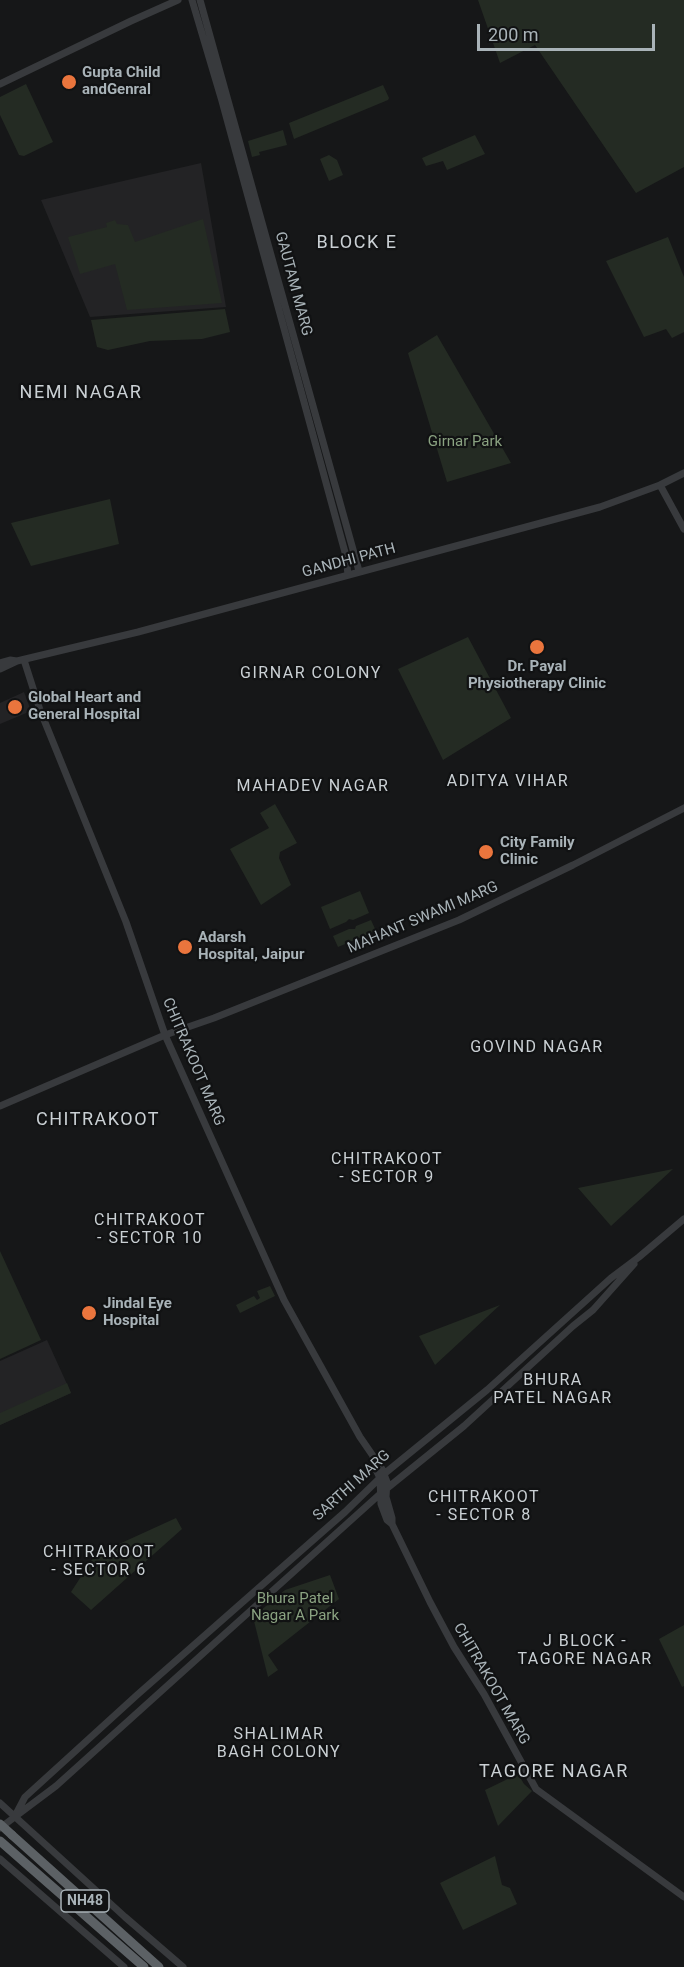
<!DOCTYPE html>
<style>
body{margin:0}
#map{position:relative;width:684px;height:1967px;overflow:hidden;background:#161718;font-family:Roboto,sans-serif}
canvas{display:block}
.scale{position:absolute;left:477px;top:24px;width:178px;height:27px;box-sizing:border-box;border:3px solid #a9b3b8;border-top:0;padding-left:8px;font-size:18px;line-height:21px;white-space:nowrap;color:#a9b3b8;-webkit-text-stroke:4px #111213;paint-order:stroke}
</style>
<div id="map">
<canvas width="684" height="1967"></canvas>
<div class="scale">200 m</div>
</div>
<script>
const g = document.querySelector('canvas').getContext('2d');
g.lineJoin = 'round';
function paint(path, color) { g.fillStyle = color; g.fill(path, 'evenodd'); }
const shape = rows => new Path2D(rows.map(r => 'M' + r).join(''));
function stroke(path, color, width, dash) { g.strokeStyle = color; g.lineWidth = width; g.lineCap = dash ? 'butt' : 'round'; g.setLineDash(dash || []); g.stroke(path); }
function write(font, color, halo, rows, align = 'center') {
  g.font = font + ' Roboto,sans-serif'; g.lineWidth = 4.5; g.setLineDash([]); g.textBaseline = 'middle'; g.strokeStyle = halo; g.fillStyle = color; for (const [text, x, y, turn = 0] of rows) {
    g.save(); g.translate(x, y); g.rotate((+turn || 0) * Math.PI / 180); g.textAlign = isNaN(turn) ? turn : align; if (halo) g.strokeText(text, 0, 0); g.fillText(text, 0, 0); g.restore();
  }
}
paint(shape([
 [201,163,226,307,90,317,41,200],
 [24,692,31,711,0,724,0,703],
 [47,1340,71,1393,0,1425,0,1361]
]), '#232325');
paint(shape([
 [478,0,684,0,684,167,636,193,535,45,500,63],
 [26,84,53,142,24,156,19,155,0,115,0,97],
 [383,85,389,98,388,100,294,139,289,123],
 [283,130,287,145,259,152,260,155,252,157,248,141],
 [475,135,485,154,447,170,443,161,426,166,422,158],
 [329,155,337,160,343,175,329,181,320,159],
 [203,219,222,303,127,310,115,264,80,274,68,237,107,227,106,223,115,220,117,224,128,225,135,242],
 [668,237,684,277,684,332,672,338,666,329,644,337,606,261],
 [225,309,230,332,202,339,150,341,108,350,97,347,91,320],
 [437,335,511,463,447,482,408,353],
 [110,499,119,544,31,566,11,523],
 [468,637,511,718,443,760,398,669],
 [275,804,297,843,280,852,279,858,291,885,261,905,230,849,269,828,260,813],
 [360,891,369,913,353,920,349,919,346,922,330,929,321,907],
 [371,920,376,931,338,947,333,936,349,929,355,929,356,926],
 [673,1169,611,1226,578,1188],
 [0,1251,41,1340,0,1359],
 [270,1286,275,1296,240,1313,236,1305,254,1296,257,1300,260,1298,257,1291],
 [500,1305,435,1365,419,1336],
 [67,1383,71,1393,0,1425,0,1413],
 [176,1518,182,1529,91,1610,71,1592,95,1555],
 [330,1575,339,1599,268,1655,278,1670,268,1677,253,1617,285,1590],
 [684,1625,684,1686,682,1687,659,1639],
 [518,1774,524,1784,532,1791,498,1826,485,1790],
 [495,1856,502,1885,510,1888,517,1904,463,1930,440,1883]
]), '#242b23');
stroke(shape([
 [192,0,222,101,346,556,348,575],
 [200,0,359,571],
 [0,84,131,21,178,0],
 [660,485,684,529],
 [24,660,40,710,126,922,165,1035,284,1300,360,1437,382,1469,387,1482,386,1497,392,1518,392,1524],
 [0,663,10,660,17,661,138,632,600,507,660,485,684,473],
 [0,669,17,661],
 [0,1106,165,1035,214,1018,459,920,573,865,684,808],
 [373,1458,373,1464,380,1478,381,1504,387,1520,392,1524,430,1602,454,1647,484,1694,536,1789,684,1897],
 [0,1803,125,1917,183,1967],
 [15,1816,25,1797,137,1695,345,1512,384,1474,487,1390,611,1278,639,1257,684,1219],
 [0,1828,56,1786,380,1494,464,1426,573,1326,593,1310,634,1264],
 [0,1859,124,1967]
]), '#383a3d', 7);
stroke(shape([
 [12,1835,159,1967],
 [0,1841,144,1967]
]), '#5c6165', 9);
stroke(shape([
 [0,1824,12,1835]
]), '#5c6165', 9);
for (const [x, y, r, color] of [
 [69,82,8,"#ea753d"],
 [537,647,8,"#ea753d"],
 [15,707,8,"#ea753d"],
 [486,852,8,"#ea753d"],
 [185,947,8,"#ea753d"],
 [89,1313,8,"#ea753d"]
]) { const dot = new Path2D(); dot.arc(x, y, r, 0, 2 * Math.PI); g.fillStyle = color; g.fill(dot); stroke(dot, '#111213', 2); }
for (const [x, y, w] of [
 [85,1901,48]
]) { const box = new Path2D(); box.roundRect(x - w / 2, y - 11, w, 22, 4.5); g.fillStyle = '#111213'; g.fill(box); stroke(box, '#a9b3b8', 1.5); }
write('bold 14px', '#a9b3b8', null, [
 ["NH48",85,1901]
]);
write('bold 15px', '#a9b3b8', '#111213', [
 ["Gupta Child",82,73],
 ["andGenral",82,90],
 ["Dr. Payal",537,667,"center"],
 ["Physiotherapy Clinic",537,684,"center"],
 ["Global Heart and",28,698],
 ["General Hospital",28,715],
 ["City Family",500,843],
 ["Clinic",500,860],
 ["Adarsh",198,938],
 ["Hospital, Jaipur",198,955],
 ["Jindal Eye",103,1304],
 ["Hospital",103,1321]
], 'left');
write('15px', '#a9b3b8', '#111213', [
 ["GAUTAM MARG",293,284,75],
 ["GANDHI PATH",349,561,-15],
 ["MAHANT SWAMI MARG",423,918,-23],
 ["CHITRAKOOT MARG",193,1062,67],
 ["SARTHI MARG",352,1486,-42],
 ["CHITRAKOOT MARG",491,1684,60]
]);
write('15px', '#8aa281', '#111213', [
 ["Girnar Park",465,442],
 ["Bhura Patel",295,1599],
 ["Nagar A Park",295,1616]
]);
g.letterSpacing = '1.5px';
write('16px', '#cad0d4', '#111213', [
 ["GIRNAR COLONY",311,674],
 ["ADITYA VIHAR",508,782],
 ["MAHADEV NAGAR",313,787],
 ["GOVIND NAGAR",537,1048],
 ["CHITRAKOOT",387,1160],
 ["- SECTOR 9",387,1178],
 ["CHITRAKOOT",150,1221],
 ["- SECTOR 10",150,1239],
 ["BHURA",553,1381],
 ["PATEL NAGAR",553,1399],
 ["CHITRAKOOT",484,1498],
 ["- SECTOR 8",484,1516],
 ["CHITRAKOOT",99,1553],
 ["- SECTOR 6",99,1571],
 ["J BLOCK -",585,1642],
 ["TAGORE NAGAR",585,1660],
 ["SHALIMAR",279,1735],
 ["BAGH COLONY",279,1753]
]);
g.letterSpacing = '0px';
g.letterSpacing = '1.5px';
write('18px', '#cad0d4', '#111213', [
 ["BLOCK E",357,243],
 ["NEMI NAGAR",81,393],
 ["CHITRAKOOT",98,1120],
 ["TAGORE NAGAR",554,1772]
]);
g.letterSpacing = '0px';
</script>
